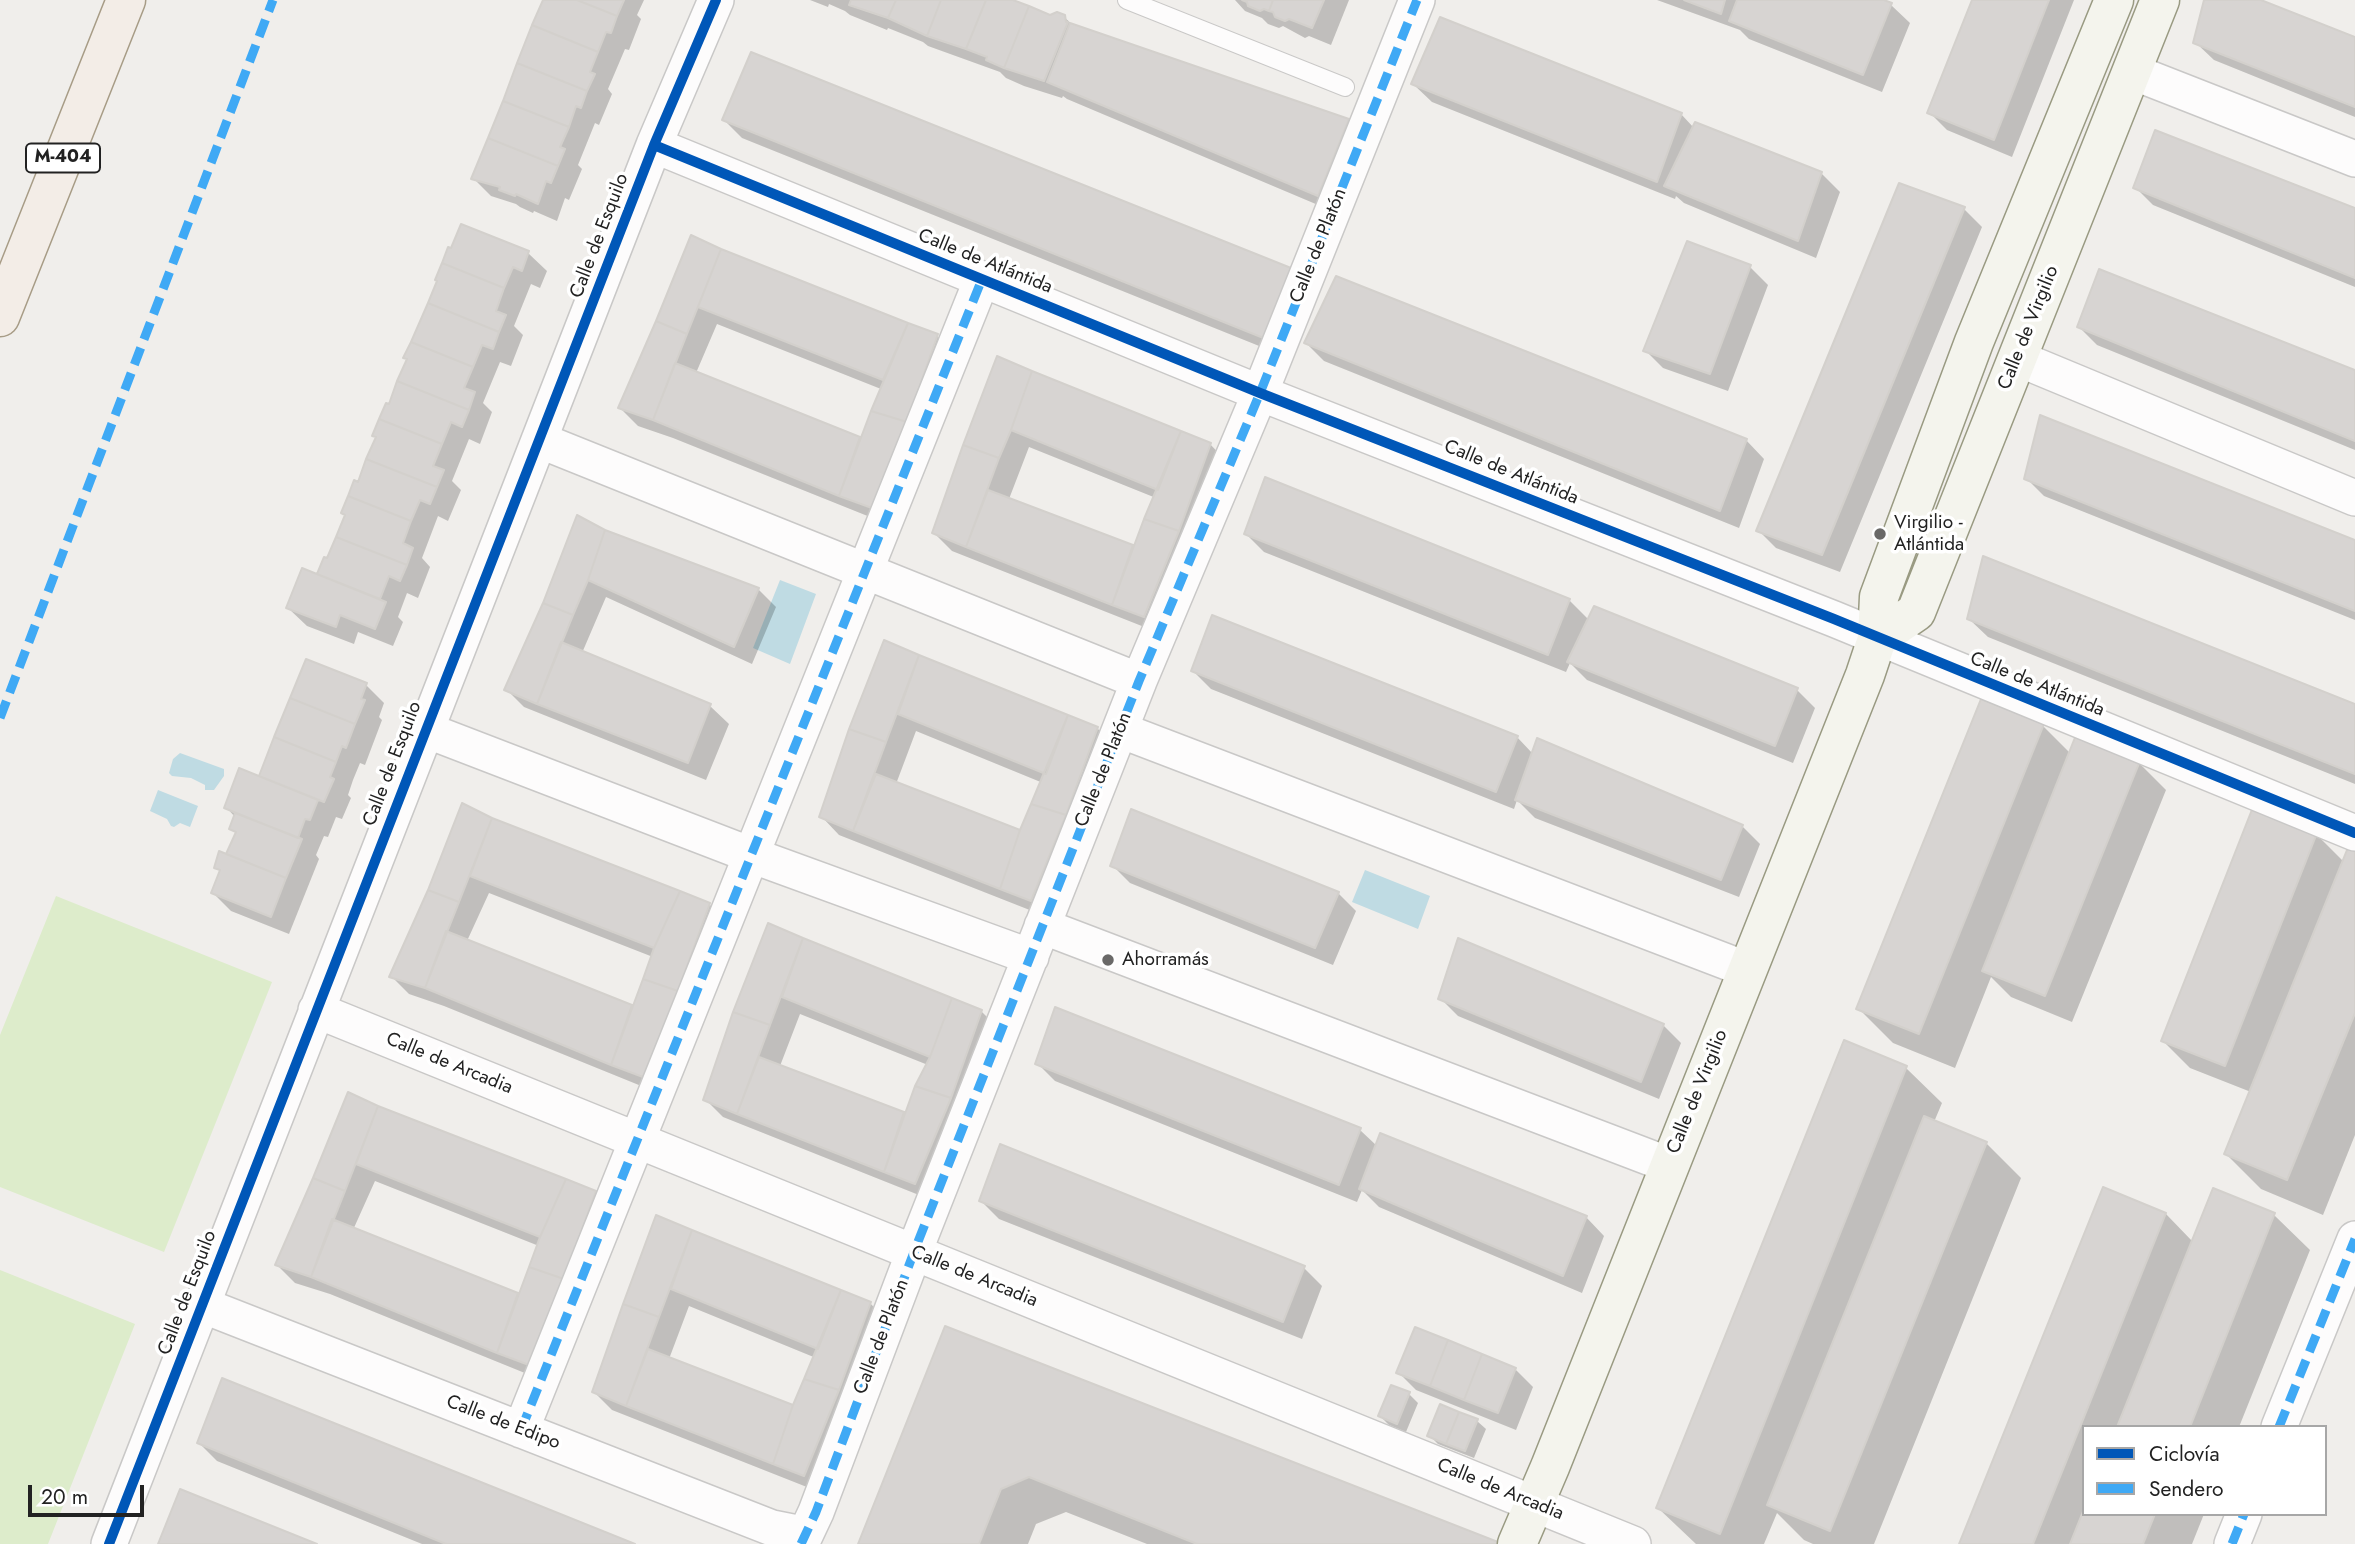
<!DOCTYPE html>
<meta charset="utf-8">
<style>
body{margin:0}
#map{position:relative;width:2355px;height:1544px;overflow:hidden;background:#f0eeeb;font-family:Jost,sans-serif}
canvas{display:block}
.legend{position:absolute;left:2082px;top:1425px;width:245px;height:91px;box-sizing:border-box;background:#fff;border:2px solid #a7a7a7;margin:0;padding:9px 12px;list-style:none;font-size:21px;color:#222}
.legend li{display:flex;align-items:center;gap:14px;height:35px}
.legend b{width:35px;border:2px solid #a7a7a7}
.scale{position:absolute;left:28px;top:1485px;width:116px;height:32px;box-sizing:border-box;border:4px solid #222;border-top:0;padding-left:9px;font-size:21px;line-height:24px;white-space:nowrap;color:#222;-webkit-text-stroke:5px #fff;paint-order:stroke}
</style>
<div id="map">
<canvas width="2355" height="1544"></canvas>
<ul class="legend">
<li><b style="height:9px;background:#0057b8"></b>Ciclovía</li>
<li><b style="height:9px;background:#3fa9f5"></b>Sendero</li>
</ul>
<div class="scale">20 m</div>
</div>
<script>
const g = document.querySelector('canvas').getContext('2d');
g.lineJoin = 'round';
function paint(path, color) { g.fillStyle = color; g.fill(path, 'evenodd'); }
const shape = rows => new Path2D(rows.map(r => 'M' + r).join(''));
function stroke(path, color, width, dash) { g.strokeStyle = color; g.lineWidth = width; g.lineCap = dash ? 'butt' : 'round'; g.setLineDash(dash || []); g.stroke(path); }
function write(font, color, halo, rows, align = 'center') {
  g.font = font + ' Jost,sans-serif'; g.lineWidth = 7; g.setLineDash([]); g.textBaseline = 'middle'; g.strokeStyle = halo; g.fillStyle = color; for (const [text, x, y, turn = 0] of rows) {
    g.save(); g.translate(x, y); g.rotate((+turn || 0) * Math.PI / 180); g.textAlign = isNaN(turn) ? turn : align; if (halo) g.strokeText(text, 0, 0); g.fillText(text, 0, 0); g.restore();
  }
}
paint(shape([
 [56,896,272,982,164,1252,0,1187,0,1035],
 [0,1270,135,1324,48,1544,0,1544]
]), '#ddeccb');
paint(shape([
 [780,580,816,594,790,664,753,648],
 [180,753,224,769,224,776,214,790,205,790,205,785,191,778,172,776,169,773,173,759],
 [158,790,198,806,190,827,180,823,174,827,171,826,167,819,150,811],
 [1365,870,1430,896,1418,929,1352,902]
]), '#bfdbe3');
paint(shape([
 [544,0,644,0,637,15,641,19,629,50,625,49,608,89,612,94,599,125,595,123,578,165,582,169,569,200,565,198,557,221,534,211,533,213,520,207,516,204,491,196,473,178],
 [810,0,1013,0,1050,17,1064,17,1074,26,1348,121,1366,139,1337,213,1067,99,1063,96,1062,98,1024,86,1006,78,1000,72,928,46,923,42,888,28,887,30,850,15,845,11,829,4,828,7],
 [1235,0,1349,0,1331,45,1309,36,1305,38,1283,26,1279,28,1268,24,1262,18,1245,11],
 [1657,0,1879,0,1891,5,1910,23,1882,92,1749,39,1740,30],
 [1974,0,2074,0,2012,157,1947,130,1929,112],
 [2206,0,2256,0,2355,39,2355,117,2214,60,2195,42],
 [1413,84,1681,114,1694,128,1821,173,1840,192,1816,258,1684,203,1676,196,1675,199,1432,102],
 [724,120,1295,271,1284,356,742,138],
 [2135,187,2355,210,2355,287,2153,205],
 [1964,209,1982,227,1840,572,1776,548,1758,530],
 [462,226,528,253,547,271,540,288,531,284,514,326,523,335,511,366,500,362,483,403,492,412,480,444,469,439,452,481,461,490,448,521,438,516,422,558,430,567,418,598,407,593,398,617,403,622,393,646,358,632,354,644,307,626,288,608,318,576,325,559,328,560],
 [720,251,937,336,955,354,890,525,673,438,638,426,620,408],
 [717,324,881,389,861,439,696,373],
 [1750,267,1768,285,1728,391,1663,368,1645,350],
 [2079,327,2355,372,2355,450,2097,345],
 [1306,343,1746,440,1764,459,1739,528,1324,361],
 [998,358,1210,444,1228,463,1162,634,952,551,934,533],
 [1029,447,1156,498,1134,548,1009,499],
 [2026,478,2355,542,2355,620,2044,496],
 [604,531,758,589,776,607,752,664,606,597,582,653,710,706,729,724,706,780,524,707,506,689],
 [1246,534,1569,600,1589,620,1797,690,1815,708,1793,763,1587,680,1570,663,1566,672,1264,552],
 [1969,619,2355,705,2355,784,1988,637],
 [885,642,1097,728,1115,746,1050,918,839,835,821,816],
 [916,731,1043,783,1021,832,896,784],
 [307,661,366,685,384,703,379,717,382,720,365,765,360,763,353,780,348,795,351,798,342,819,336,817,328,837,324,836,316,855,319,859,289,934,231,911,213,893,221,873,216,867,227,857,237,834,231,828,235,817,226,807,260,778],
 [1193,671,1517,737,1533,754,1742,826,1760,844,1739,897,1535,818,1517,800,1514,809,1211,689],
 [2043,726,2071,754,2139,763,2166,790,2072,1022,2011,997,1991,977,1955,1068,1893,1043,1858,1008],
 [463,805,492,819,709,904,727,922,661,1094,444,1006,409,994,391,976,429,891],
 [489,893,653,957,633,1007,467,941],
 [2316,834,2344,862,2355,849,2355,1135,2323,1215,2261,1189,2226,1154,2251,1092,2190,1068,2163,1041],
 [1112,865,1338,893,1356,911,1333,965,1130,883],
 [769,925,981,1011,999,1029,934,1201,723,1117,705,1099],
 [800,1014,928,1065,905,1114,780,1066],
 [1440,998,1663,1025,1681,1043,1659,1099,1458,1016],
 [1845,1043,1906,1068,1942,1103,1934,1122,1986,1143,2021,1178,1874,1544,1813,1544,1804,1540,1777,1513,1764,1544,1696,1544,1658,1508],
 [1037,1063,1360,1130,1377,1146,1586,1217,1604,1236,1582,1293,1379,1207,1362,1190,1357,1202,1055,1081],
 [349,1094,378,1108,595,1192,613,1211,547,1382,330,1294,295,1283,277,1265],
 [375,1181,539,1246,519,1296,353,1230],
 [2104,1189,2166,1214,2193,1242,2214,1190,2274,1215,2310,1250,2239,1427,2084,1427,2084,1514,2204,1514,2192,1544,1961,1544],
 [981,1201,1304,1268,1322,1286,1302,1339,999,1219],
 [658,1217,870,1303,888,1322,822,1493,612,1410,594,1392],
 [689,1306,816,1358,794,1407,669,1359],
 [946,1328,1498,1544,1147,1544,1066,1512,1036,1524,1028,1544,859,1544],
 [1515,1369,1533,1387,1516,1430,1416,1390,1398,1372],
 [1392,1387,1409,1394,1418,1403,1406,1432,1389,1425,1380,1416],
 [1477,1421,1486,1429,1474,1458,1438,1444,1429,1435],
 [199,1443,631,1544,422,1544,217,1461]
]), '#0003');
const building = shape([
 [543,0,577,0,617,16,611,33,606,32,598,52,532,25,543,0],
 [577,0,624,0,617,16,577,0],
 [851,0,896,0,888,18,849,5,851,0],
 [896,0,941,0,927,36,888,18,896,0],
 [941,0,986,0,966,49,927,36,941,0],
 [986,0,1013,0,1029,6,1004,68,986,60,987,57,966,49,986,0],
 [1242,0,1273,0,1269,11,1264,9,1260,11,1248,6,1247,2,1242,0],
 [1273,0,1324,0,1312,28,1289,19,1285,21,1275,17,1273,12,1269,11,1273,0],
 [1684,0,1725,0,1721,14,1684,0],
 [1737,0,1884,0,1892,3,1863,75,1729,21,1737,0],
 [1972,0,2049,0,1994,140,1927,113,1972,0],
 [2204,0,2261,0,2355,37,2355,107,2193,43,2204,0],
 [1029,6,1050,15,1057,12,1065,15,1066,22,1068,22,1044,81,1004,68,1029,6],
 [1440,17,1682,113,1657,182,1411,84,1440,17],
 [1070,23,1349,119,1318,196,1047,82,1070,23],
 [532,25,598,52,590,72,595,74,587,91,517,63,532,25],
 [751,52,1296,270,1266,339,722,120,751,52],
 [517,63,587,91,581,108,576,106,569,127,503,101,517,63],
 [503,101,569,127,560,147,565,149,558,166,488,138,503,101],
 [1695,122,1822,172,1798,241,1664,186,1695,122],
 [2155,130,2355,208,2355,278,2133,188,2155,130],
 [488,138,558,166,551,183,546,181,538,204,516,194,515,196,499,190,500,187,471,179,488,138],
 [1899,183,1965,207,1822,555,1756,531,1899,183],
 [461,224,529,251,522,271,513,267,504,288,442,263,448,247,451,248,461,224],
 [691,235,721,249,687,334,656,321,691,235],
 [1687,241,1751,265,1710,374,1643,351,1687,241],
 [721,249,908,323,883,380,698,307,721,249],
 [442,263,504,288,496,311,506,315,499,332,428,303,437,281,435,280,442,263],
 [2099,269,2355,370,2355,441,2077,327,2099,269],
 [1336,276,1747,439,1720,511,1304,343,1336,276],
 [428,303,499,332,493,349,482,345,473,367,411,342,428,303],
 [656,321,687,334,653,420,618,408,656,321],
 [908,323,938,334,907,422,871,411,908,323],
 [411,342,473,367,464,388,475,392,469,410,397,381,407,359,403,358,411,342],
 [997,356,1032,371,1011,430,999,458,963,445,997,356],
 [675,363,860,437,839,496,653,420,675,363],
 [1032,371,1181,431,1158,490,1011,430,1032,371],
 [397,381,469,410,462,427,451,422,442,444,379,419,386,403,389,404,397,381],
 [871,411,907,422,872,508,839,496,871,411],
 [2040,415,2355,540,2355,611,2024,479,2040,415],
 [379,419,442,444,433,466,444,470,437,487,366,459,376,437,372,436,379,419],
 [1181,431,1211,443,1179,531,1144,519,1181,431],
 [963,445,999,458,966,547,932,533,963,445],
 [366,459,437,487,430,504,420,500,411,521,348,496,354,480,358,482,366,459],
 [1265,477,1570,599,1548,655,1244,534,1265,477],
 [988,490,1133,545,1112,605,966,547,988,490],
 [348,496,411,521,403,543,413,548,407,565,336,537,345,515,341,513,348,496],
 [577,515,605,530,588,580,573,615,543,603,577,515],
 [1144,519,1179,531,1144,617,1112,605,1144,519],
 [605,530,759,588,734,647,588,580,605,530],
 [336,537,407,565,400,581,389,576,380,599,317,574,324,557,327,558,336,537],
 [1983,556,2355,704,2355,774,1967,619,1983,556],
 [302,568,386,602,375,629,340,615,336,627,286,608,302,568],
 [543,603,573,615,537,704,504,690,543,603],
 [1594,606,1798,688,1775,746,1567,662,1594,606],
 [1212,615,1518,736,1496,792,1191,671,1212,615],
 [884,640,919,655,886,742,849,729,884,640],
 [561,642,711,704,688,763,537,704,561,642],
 [919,655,1068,715,1046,774,898,714,919,655],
 [306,659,367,683,361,699,365,700,355,724,290,698,306,659],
 [290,698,355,724,346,748,342,746,336,762,274,737,290,698],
 [1981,699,2044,724,1919,1034,1856,1009,1981,699],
 [1068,715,1098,727,1066,815,1031,804,1068,715],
 [849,729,886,742,853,831,819,817,849,729],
 [2076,735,2140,761,2045,996,1982,971,2076,735],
 [274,737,336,762,330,777,334,779,324,802,259,776,274,737],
 [1537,738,1743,825,1721,880,1515,800,1537,738],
 [239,768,318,800,310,820,305,819,298,838,224,808,239,768],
 [876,774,1020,830,1000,889,853,831,876,774],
 [462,803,492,818,459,902,428,890,462,803],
 [1031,804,1066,815,1031,901,1000,889,1020,830,1031,804],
 [2253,807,2317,833,2225,1066,2161,1041,2253,807],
 [1131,809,1339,892,1315,948,1110,866,1131,809],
 [235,813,302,839,286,878,226,854,236,832,229,829,235,813],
 [492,818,680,891,654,948,470,876,492,818],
 [2349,845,2355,847,2355,1013,2287,1180,2224,1154,2349,845],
 [219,851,286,878,271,917,211,893,220,870,214,868,219,851],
 [428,890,459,902,425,988,389,977,428,890],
 [680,891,710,903,678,991,643,979,654,948,680,891],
 [768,923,803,938,770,1025,733,1012,768,923],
 [446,931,632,1005,611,1065,425,988,446,931],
 [803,938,952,998,930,1057,782,997,803,938],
 [1458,938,1664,1024,1641,1082,1438,999,1458,938],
 [643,979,678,991,643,1077,611,1065,643,979],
 [952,998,982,1010,951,1098,915,1086,930,1057,952,998],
 [1055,1007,1361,1128,1339,1185,1035,1064,1055,1007],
 [733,1012,770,1025,737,1114,703,1100,733,1012],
 [1844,1040,1907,1066,1720,1534,1656,1508,1844,1040],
 [759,1057,904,1112,884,1172,737,1114,759,1057],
 [915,1086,951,1098,915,1184,884,1172,915,1086],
 [348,1092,378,1106,345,1191,313,1178,348,1092],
 [378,1106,566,1179,540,1237,356,1164,378,1106],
 [1924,1116,1987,1142,1830,1531,1767,1505,1924,1116],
 [1380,1133,1587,1216,1563,1276,1359,1189,1380,1133],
 [1000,1144,1305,1266,1283,1322,979,1201,1000,1144],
 [313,1178,345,1191,311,1277,275,1265,313,1178],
 [566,1179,596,1191,564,1279,529,1267,540,1237,566,1179],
 [2103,1187,2166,1213,2033,1544,1959,1544,2103,1187],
 [2213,1188,2275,1213,2190,1427,2117,1427,2213,1188],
 [656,1215,692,1230,659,1317,623,1304,656,1215],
 [332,1219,518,1293,497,1353,311,1277,332,1219],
 [692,1230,841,1290,818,1349,671,1289,692,1230],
 [529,1267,564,1279,529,1365,497,1353,529,1267],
 [841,1290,871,1302,839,1390,804,1379,841,1290],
 [623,1304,659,1317,626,1406,592,1392,623,1304],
 [945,1326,1503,1544,1197,1544,1029,1477,1001,1489,979,1544,858,1544,945,1326],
 [1415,1327,1448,1340,1430,1386,1396,1373,1415,1327],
 [1448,1340,1482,1354,1464,1400,1430,1386,1448,1340],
 [648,1349,793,1405,773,1464,626,1406,648,1349],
 [1482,1354,1516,1368,1498,1413,1464,1400,1482,1354],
 [222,1378,635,1544,446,1544,197,1443,222,1378],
 [804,1379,839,1390,804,1476,773,1464,793,1405,804,1379],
 [1391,1385,1410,1392,1397,1424,1378,1416,1391,1385],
 [1440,1404,1459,1412,1446,1444,1427,1436,1440,1404],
 [1459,1412,1478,1419,1465,1451,1446,1444,1459,1412],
 [180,1489,317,1544,158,1544,180,1489],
 [2084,1509,2084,1514,2155,1514,2143,1544,2070,1544,2084,1509]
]);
paint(building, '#d7d4d2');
stroke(building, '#d3d0cc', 2);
const lane = shape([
 [1127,0,1345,87]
]);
const street = shape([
 [2133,72,2355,159],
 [654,145,1260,393,1834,619,2355,833],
 [2017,358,2355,498],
 [539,440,1139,681],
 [426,730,751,855,1031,957],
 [1120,730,1748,970],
 [1042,926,1669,1165],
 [316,1010,1633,1544],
 [202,1305,772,1528,797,1533,806,1530],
 [2279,1427,2355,1239],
 [521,1430,982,279],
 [109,1544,654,145,716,0],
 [801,1544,816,1512,914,1252,1139,681,1260,393,1417,0],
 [2232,1544,2244,1514]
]);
const secondary = shape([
 [1877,639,1916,612,2160,0],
 [1517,1544,1550,1467,1865,675,1877,639,1879,597,1974,342,2114,0]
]);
const primary = shape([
 [0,317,126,0]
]);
stroke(lane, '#c9c8c7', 20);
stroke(street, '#c9c8c7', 38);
stroke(secondary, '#999a82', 41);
stroke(primary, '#a79c86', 41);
stroke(lane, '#fdfcfc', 18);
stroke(street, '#fdfcfc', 35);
stroke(secondary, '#f4f4ed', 38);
stroke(primary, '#f3ede7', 38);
stroke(shape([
 [0,718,273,0],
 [2279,1427,2355,1239],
 [521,1430,982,279],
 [801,1544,816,1512,914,1252,1139,681,1260,393,1417,0],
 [2232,1544,2244,1514]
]), '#3fa9f5', 9, [18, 9]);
stroke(shape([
 [654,145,1260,393,1834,619,2355,833],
 [109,1544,654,145,716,0]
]), '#0057b8', 10);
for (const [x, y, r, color] of [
 [1880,534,7,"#6a6968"],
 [1108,960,7,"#6a6968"]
]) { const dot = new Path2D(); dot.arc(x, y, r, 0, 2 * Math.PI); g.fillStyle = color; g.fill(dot); stroke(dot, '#fff', 2.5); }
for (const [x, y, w] of [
 [63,158,74]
]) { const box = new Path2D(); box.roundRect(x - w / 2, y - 14.5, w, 29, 5); g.fillStyle = '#fff'; g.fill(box); stroke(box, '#222', 2); }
write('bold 18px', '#222', null, [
 ["M-404",63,158]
]);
write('19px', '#222', '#fff', [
 ["Calle de Esquilo",600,236,-69],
 ["Calle de Platón",1319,246,-68],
 ["Calle de Atlántida",985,262,22],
 ["Calle de Virgilio",2029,328,-68],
 ["Calle de Atlántida",1511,473,22],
 ["Calle de Atlántida",2037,685,22],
 ["Calle de Esquilo",393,764,-69],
 ["Calle de Platón",1104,770,-68],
 ["Calle de Arcadia",449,1064,22],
 ["Calle de Virgilio",1698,1092,-68],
 ["Calle de Arcadia",974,1277,22],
 ["Calle de Esquilo",188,1293,-69],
 ["Calle de Platón",882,1337,-69],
 ["Calle de Edipo",503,1423,21],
 ["Calle de Arcadia",1500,1490,22]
]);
write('19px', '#222', '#fff', [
 ["Virgilio -",1894,523],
 ["Atlántida",1894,545],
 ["Ahorramás",1122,960]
], 'left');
</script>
